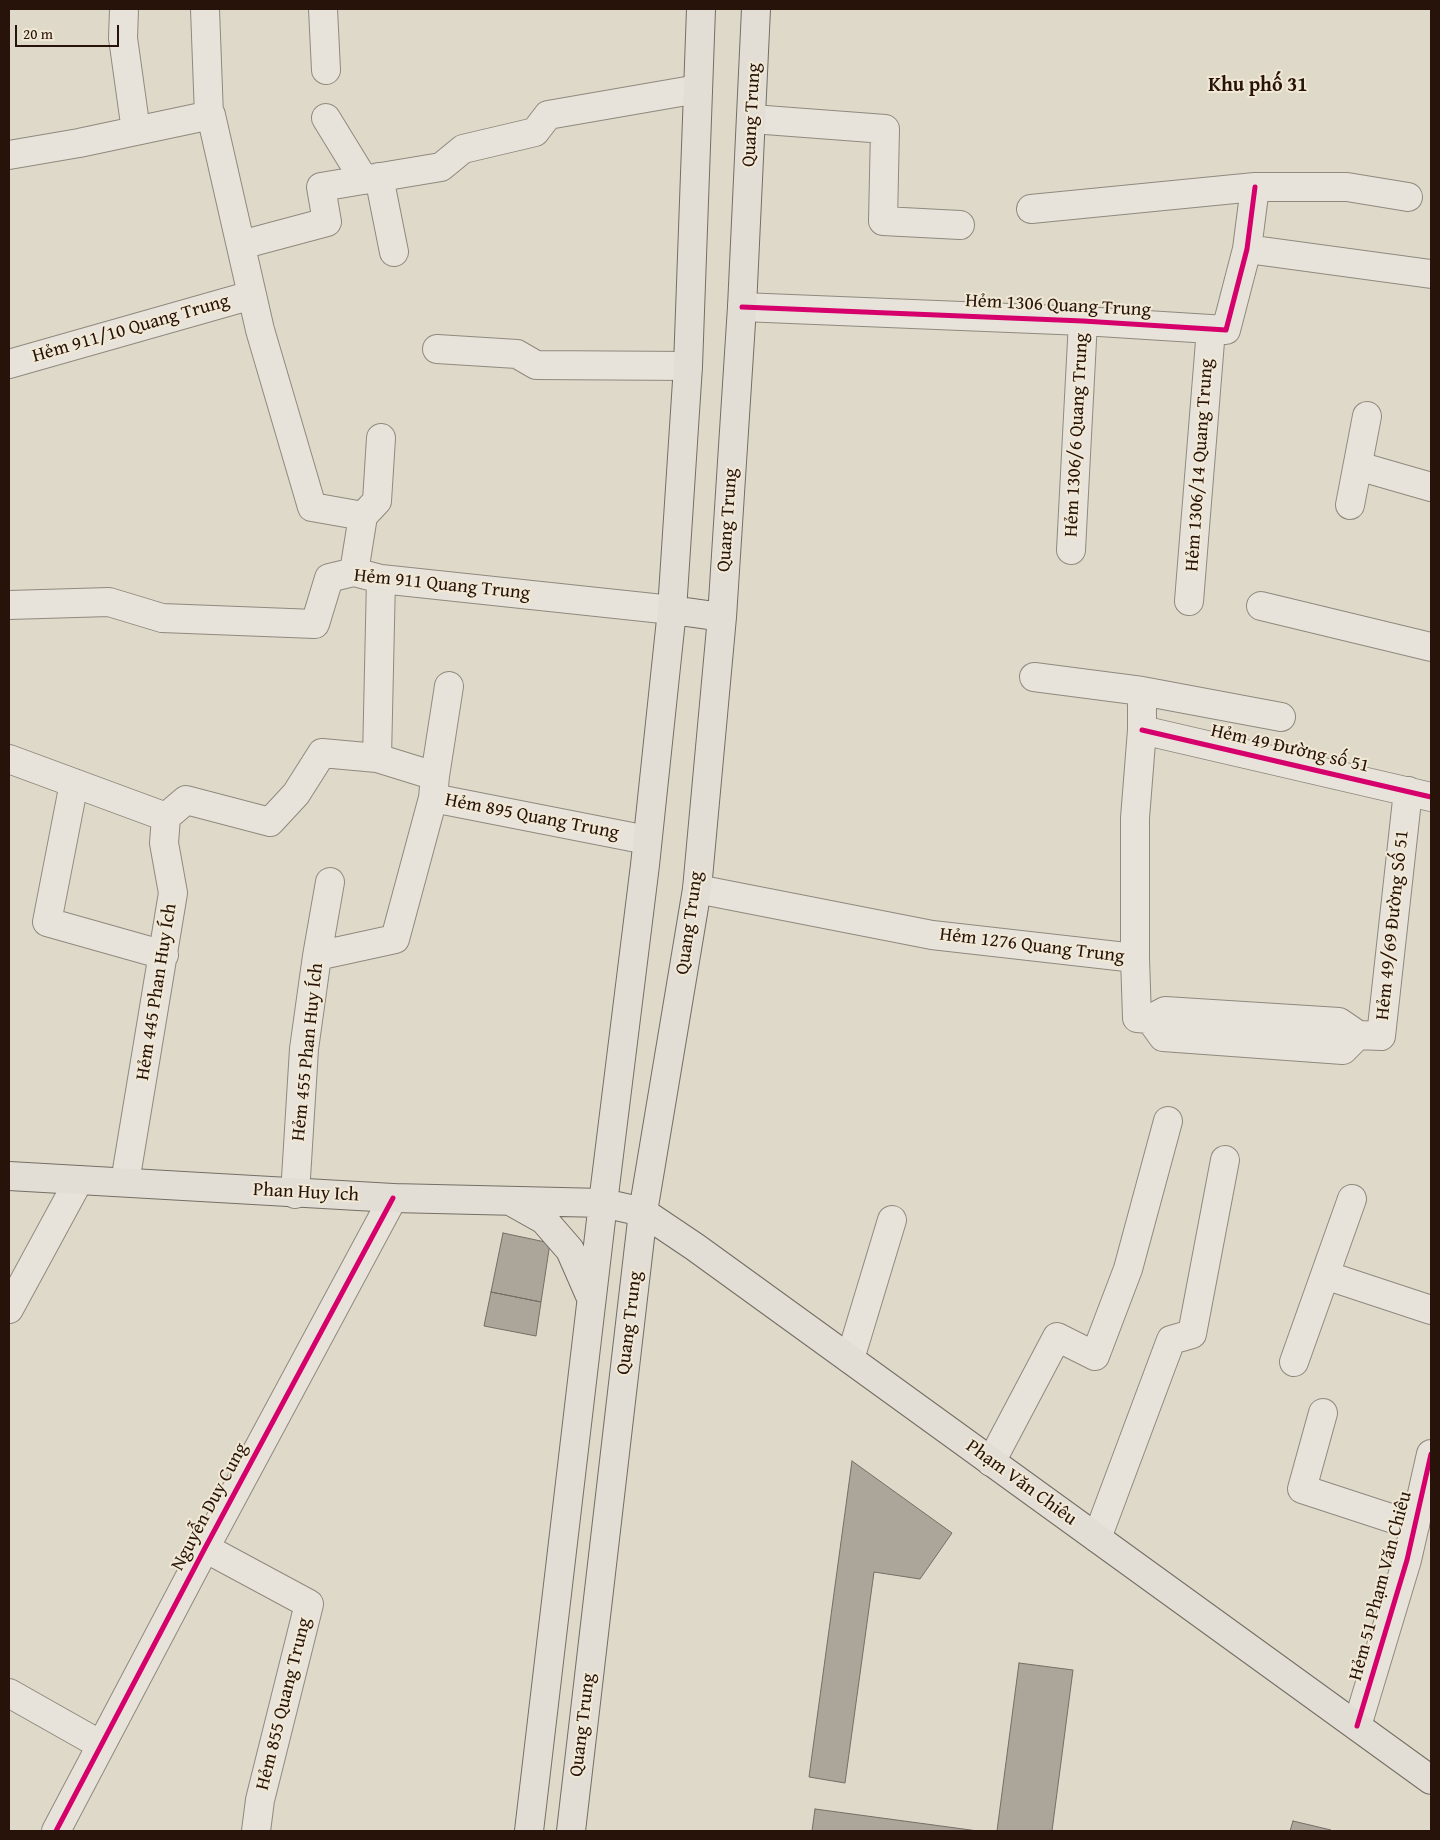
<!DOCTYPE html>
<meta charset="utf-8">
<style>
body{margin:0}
#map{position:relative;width:1440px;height:1840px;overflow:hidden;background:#dfd9c9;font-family:"Gentium Book Plus",serif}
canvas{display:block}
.frame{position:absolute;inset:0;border:10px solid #271309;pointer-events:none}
.scale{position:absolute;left:15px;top:25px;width:104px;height:22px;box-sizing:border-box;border:2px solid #271309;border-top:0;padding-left:6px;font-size:15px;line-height:18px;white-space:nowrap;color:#271309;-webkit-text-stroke:4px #f1e9d5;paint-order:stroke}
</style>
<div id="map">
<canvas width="1440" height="1840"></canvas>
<div class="frame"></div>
<div class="scale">20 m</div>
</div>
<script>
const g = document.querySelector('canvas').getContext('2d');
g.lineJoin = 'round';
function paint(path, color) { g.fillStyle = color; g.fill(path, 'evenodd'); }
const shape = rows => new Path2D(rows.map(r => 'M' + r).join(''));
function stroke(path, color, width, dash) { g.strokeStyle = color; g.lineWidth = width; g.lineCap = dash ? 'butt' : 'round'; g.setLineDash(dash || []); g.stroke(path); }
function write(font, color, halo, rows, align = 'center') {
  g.font = font + ' "Gentium Book Plus",serif'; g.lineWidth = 4; g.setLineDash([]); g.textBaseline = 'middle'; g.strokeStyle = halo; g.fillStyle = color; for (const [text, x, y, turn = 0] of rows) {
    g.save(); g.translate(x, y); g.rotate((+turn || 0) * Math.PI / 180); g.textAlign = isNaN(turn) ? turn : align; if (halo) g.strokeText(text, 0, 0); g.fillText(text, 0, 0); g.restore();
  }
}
const building = shape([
 [503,1233,550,1243,541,1302,491,1292,503,1233],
 [491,1292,541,1302,536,1336,484,1326,491,1292],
 [852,1461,952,1533,920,1579,874,1572,845,1783,809,1777,852,1461],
 [1019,1663,1073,1670,1052,1831,997,1831,1019,1663],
 [815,1809,978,1831,812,1831,815,1809],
 [1293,1821,1331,1830,1331,1831,1290,1831,1293,1821]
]);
paint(building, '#aba59a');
stroke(building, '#746e65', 1);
const minor = shape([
 [124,9,123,38,136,131],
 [205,9,209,116],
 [323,9,326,70],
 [326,118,364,180],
 [752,119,885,129,883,221,960,225],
 [9,155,79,143,211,115,260,330,312,507,363,516,354,572],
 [379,177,394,252],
 [1031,209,1255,187,1347,187,1408,197],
 [241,245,327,222,321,187,441,167,463,149,535,132,548,115,698,89],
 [1247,249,1431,274],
 [742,307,1083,321,1226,330,1247,249,1255,187],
 [437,349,517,354,536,365,688,366],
 [9,364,252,295],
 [1358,466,1431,487],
 [1350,505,1367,416],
 [363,516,377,501,381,438],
 [1071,550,1083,321],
 [381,579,377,758,435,776,433,798],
 [1189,601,1211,329],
 [9,605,109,602,162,618,315,624,329,578,354,572,381,579,672,610],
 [1261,606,1431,647],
 [1034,677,1142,691,1281,717],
 [1142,691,1142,730,1135,818,1135,958,1137,1018,1150,1019,1165,1011,1339,1022,1358,1035,1381,1036,1408,791],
 [1142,730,1431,797],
 [9,759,166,817],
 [435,776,449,686],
 [74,783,47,922,164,955],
 [697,889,932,935,1135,958],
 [317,956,395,939,433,798,647,840],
 [1150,1019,1163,1037,1343,1050,1358,1035],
 [125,1182,173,893,164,843,166,817,186,800,270,822,296,794,322,753,377,758],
 [295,1194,304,1049,317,956,330,882],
 [1325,1275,1431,1310],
 [9,1309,79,1180],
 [850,1359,892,1220],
 [1294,1362,1352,1199],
 [1323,1413,1302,1489,1415,1526],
 [991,1462,1057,1337,1095,1356,1128,1269,1168,1121],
 [1097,1538,1171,1340,1192,1334,1225,1160],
 [205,1548,309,1604,260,1800,256,1831],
 [9,1693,101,1745],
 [1357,1726,1407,1560,1431,1454],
 [56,1831,205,1548,393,1198]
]);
const major = shape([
 [672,610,722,617],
 [9,1176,393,1198,603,1203,643,1212,695,1247,1431,1780],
 [512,1202,544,1220,570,1250,591,1298],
 [529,1831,603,1203,645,865,672,610,688,366,701,9],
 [571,1831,643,1212,697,889,722,617,742,307,756,9]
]);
stroke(minor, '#8f897e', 30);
stroke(major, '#746e65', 30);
stroke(minor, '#e7e3db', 28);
stroke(major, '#e2ded5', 28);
stroke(shape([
 [742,307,1083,321,1226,330,1247,249,1255,187],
 [1142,730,1431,797],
 [1357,1726,1407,1560,1431,1454],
 [56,1831,205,1548,393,1198]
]), '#d6006c', 5);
write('19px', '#271309', '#f1e9d5', [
 ["Quang Trung",752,115,-87],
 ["Hẻm 1306 Quang Trung",1058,306,3],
 ["Hẻm 911/10 Quang Trung",131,329,-16],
 ["Hẻm 1306/6 Quang Trung",1077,435,-87],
 ["Hẻm 1306/14 Quang Trung",1200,465,-86],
 ["Quang Trung",728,520,-86],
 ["Hẻm 911 Quang Trung",442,585,6],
 ["Hẻm 49 Đường số 51",1290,749,13],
 ["Hẻm 895 Quang Trung",532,817,11],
 ["Quang Trung",690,923,-82],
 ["Hẻm 49/69 Đường Số 51",1393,925,-84],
 ["Hẻm 1276 Quang Trung",1032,946,7],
 ["Hẻm 445 Phan Huy Ích",157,992,-81],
 ["Hẻm 455 Phan Huy Ích",308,1052,-84],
 ["Phan Huy Ich",306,1193,3],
 ["Quang Trung",630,1323,-83],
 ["Phạm Văn Chiêu",1021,1483,36],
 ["Nguyễn Duy Cung",210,1507,-62],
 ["Hẻm 51 Phạm Văn Chiêu",1381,1586,-75],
 ["Hẻm 855 Quang Trung",284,1704,-76],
 ["Quang Trung",583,1725,-83]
]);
write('bold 20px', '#271309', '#f1e9d5', [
 ["Khu phố 31",1258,86]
]);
</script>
